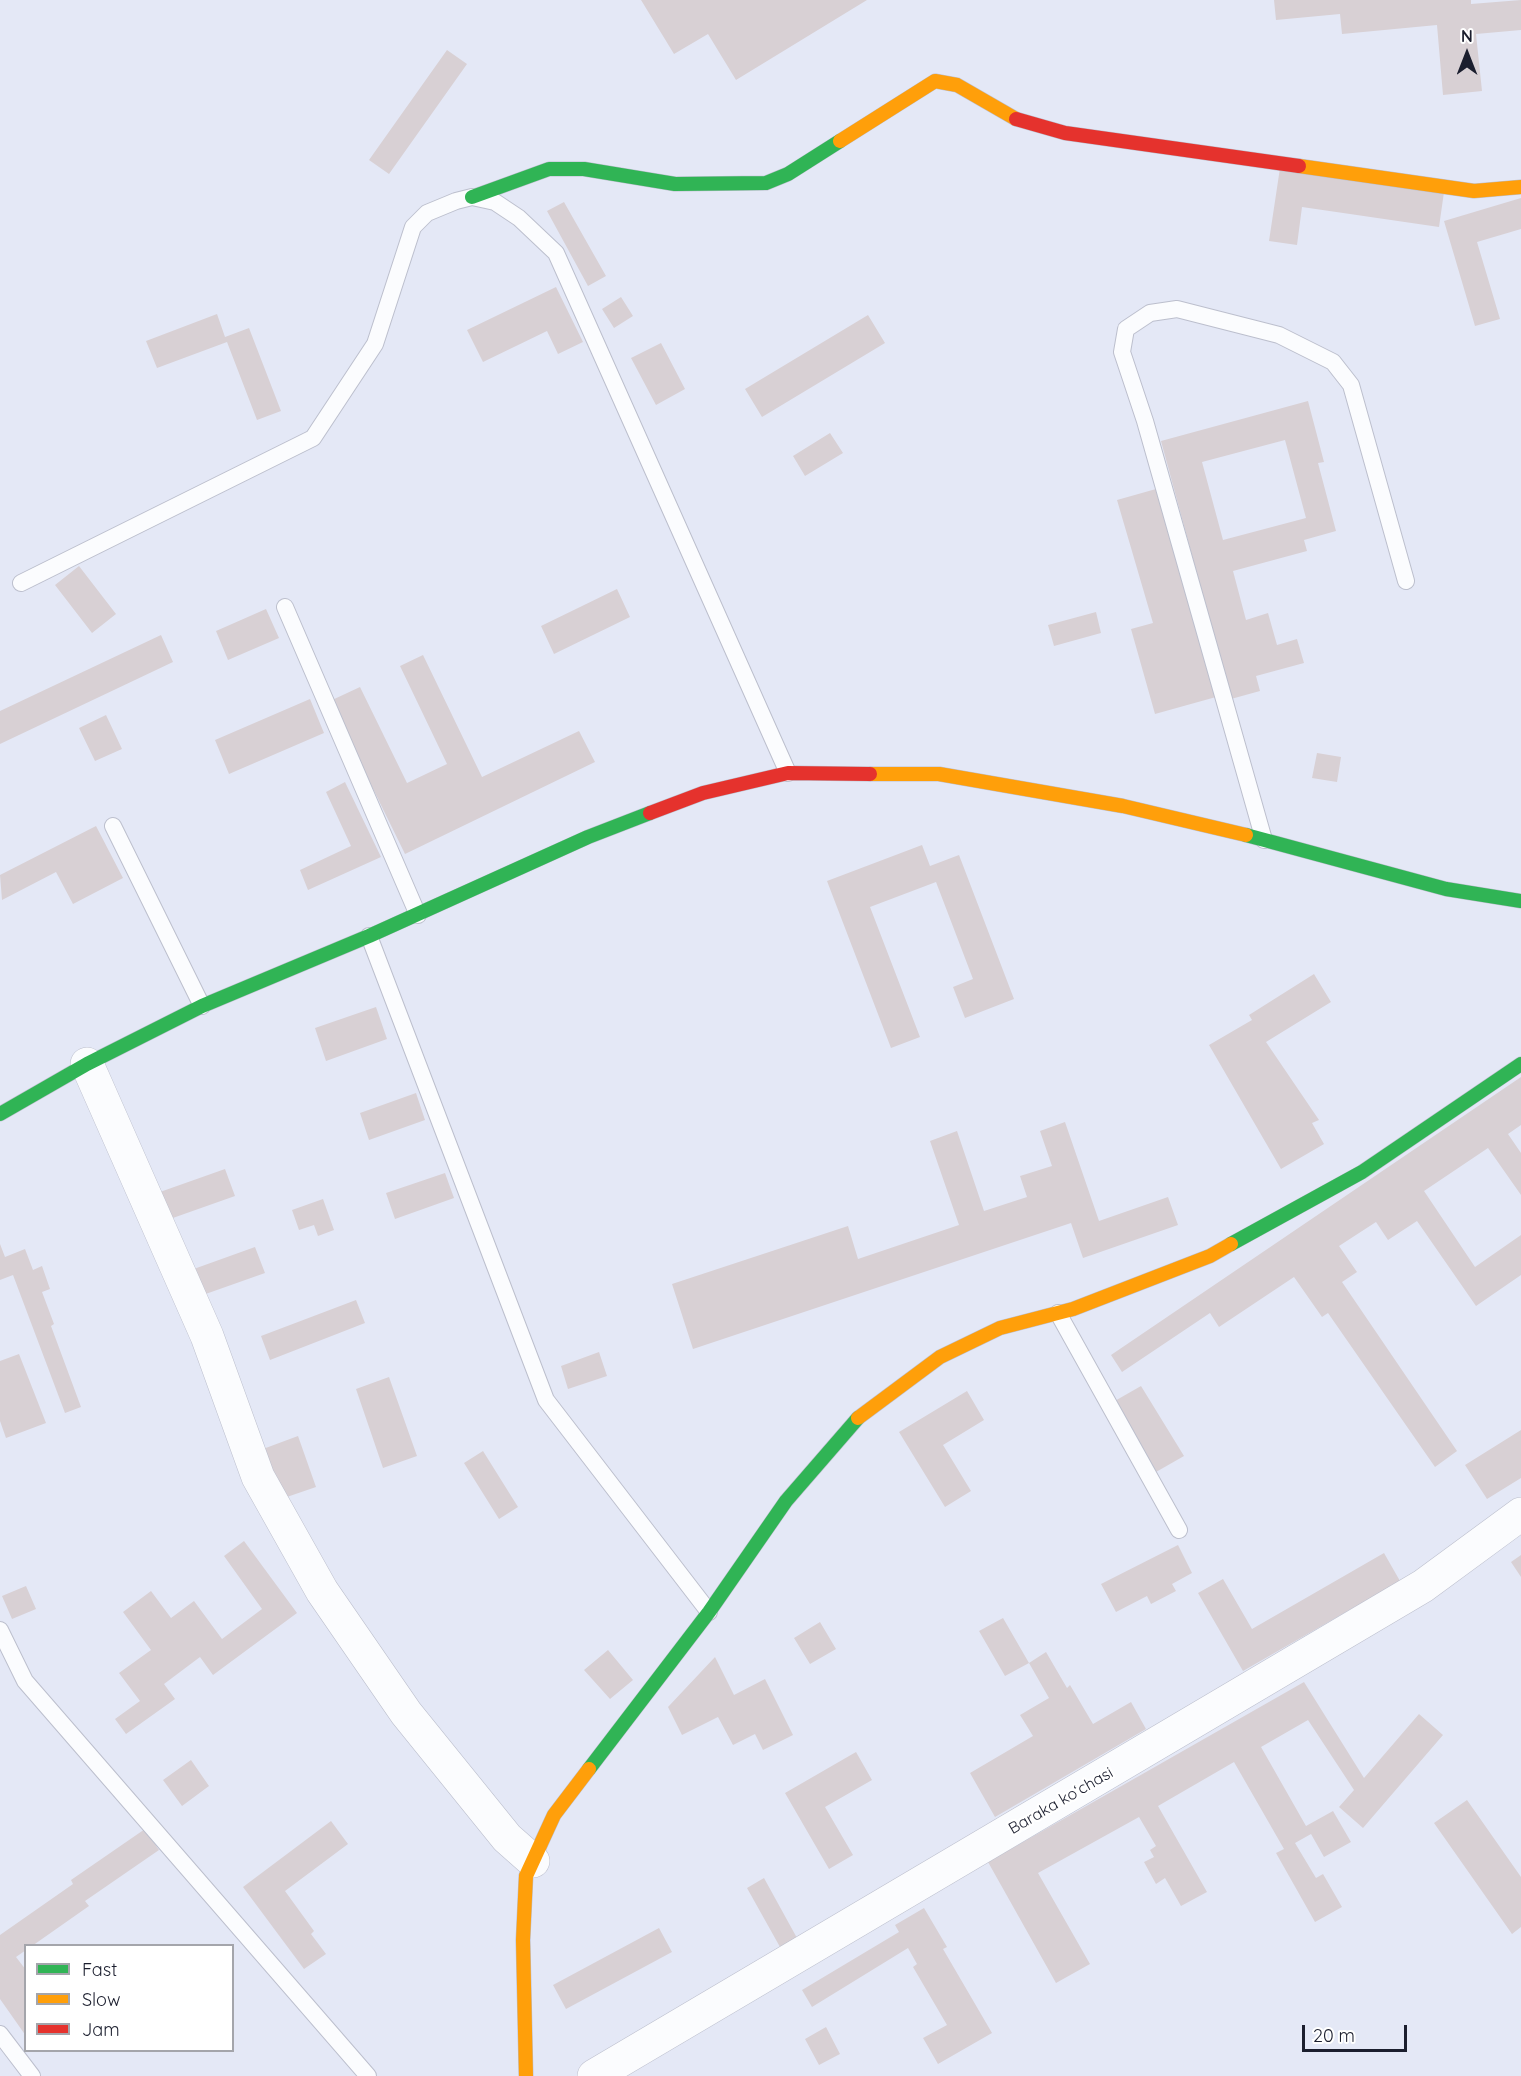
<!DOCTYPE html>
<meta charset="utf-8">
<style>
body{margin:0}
#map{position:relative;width:1521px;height:2076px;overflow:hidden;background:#e4e8f6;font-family:Quicksand,sans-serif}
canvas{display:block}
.legend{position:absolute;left:24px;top:1944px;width:210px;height:108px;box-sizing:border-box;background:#fff;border:2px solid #a4a5ab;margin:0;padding:8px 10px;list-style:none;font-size:18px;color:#1b1e2e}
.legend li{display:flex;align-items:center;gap:12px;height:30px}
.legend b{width:30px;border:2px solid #a4a5ab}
.north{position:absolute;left:1437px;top:24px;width:60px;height:60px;-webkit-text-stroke:4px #fff;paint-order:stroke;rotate:0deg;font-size:16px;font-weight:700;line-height:24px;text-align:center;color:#1b1e2e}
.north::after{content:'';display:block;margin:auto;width:21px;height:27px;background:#1b1e2e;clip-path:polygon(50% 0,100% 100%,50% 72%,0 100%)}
.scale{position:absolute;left:1302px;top:2025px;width:105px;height:27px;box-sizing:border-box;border:3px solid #1b1e2e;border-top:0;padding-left:8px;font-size:18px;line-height:21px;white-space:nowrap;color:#1b1e2e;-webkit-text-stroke:4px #fff;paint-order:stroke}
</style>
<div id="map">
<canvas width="1521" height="2076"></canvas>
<ul class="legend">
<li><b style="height:8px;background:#30b455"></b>Fast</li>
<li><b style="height:8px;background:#ff9f0a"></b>Slow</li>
<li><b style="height:8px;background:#e5322d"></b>Jam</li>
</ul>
<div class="north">N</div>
<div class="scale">20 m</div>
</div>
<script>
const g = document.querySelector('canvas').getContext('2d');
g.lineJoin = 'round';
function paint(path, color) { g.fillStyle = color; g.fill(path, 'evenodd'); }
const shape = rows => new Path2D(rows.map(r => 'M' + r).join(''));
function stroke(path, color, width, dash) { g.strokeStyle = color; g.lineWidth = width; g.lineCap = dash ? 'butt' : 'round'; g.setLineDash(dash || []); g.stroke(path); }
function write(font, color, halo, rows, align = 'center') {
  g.font = font + ' Quicksand,sans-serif'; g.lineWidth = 4.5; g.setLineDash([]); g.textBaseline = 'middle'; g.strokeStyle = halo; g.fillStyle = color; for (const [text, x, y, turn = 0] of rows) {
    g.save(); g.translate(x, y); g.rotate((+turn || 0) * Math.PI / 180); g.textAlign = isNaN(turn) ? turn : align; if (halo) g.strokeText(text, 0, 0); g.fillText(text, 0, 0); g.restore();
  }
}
paint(shape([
 [641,0,867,0,736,80,708,34,674,54],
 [1274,0,1471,0,1471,4,1521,0,1521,30,1476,34,1482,91,1443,95,1437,25,1342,34,1340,14,1276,20],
 [447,50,467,64,389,174,369,160],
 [1280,168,1444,192,1439,227,1302,207,1297,245,1269,241],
 [1521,198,1521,229,1477,242,1500,319,1475,326,1444,221],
 [564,202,606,276,588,286,547,211],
 [556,287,583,342,558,354,547,331,483,362,467,330],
 [621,297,633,316,614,328,602,309],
 [217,314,225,337,249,328,281,411,257,420,227,342,157,368,146,341],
 [868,315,885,343,762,417,745,389],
 [661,343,685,389,656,405,631,358],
 [1308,401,1324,462,1318,463,1336,531,1304,540,1307,551,1233,571,1246,620,1268,613,1277,645,1297,639,1304,663,1256,676,1260,691,1231,699,1161,441],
 [1285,440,1306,518,1223,540,1202,462],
 [830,433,843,453,805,476,793,456],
 [1156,489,1216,697,1155,714,1131,629,1153,623,1117,500],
 [79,566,116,614,92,633,55,585],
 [617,589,630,617,554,654,541,626],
 [266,609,279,638,228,660,216,631],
 [1096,612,1101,633,1054,646,1048,625],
 [161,635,173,662,0,744,0,711],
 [423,655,482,777,579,731,595,762,405,854,330,701,360,687,407,783,447,764,400,666],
 [310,699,324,733,229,774,215,740],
 [106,715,122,749,95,761,79,728],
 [1317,753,1341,757,1337,782,1312,778],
 [345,782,381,857,308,890,300,870,351,846,326,792],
 [96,826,123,878,73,904,56,872,2,900,0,875],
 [922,845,930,866,959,855,1014,999,965,1018,953,987,973,979,936,882,870,907,920,1037,891,1048,827,881],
 [1314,974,1331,1002,1266,1042,1319,1120,1312,1123,1324,1144,1281,1169,1209,1045,1252,1020,1249,1015],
 [376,1007,387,1039,326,1061,315,1028],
 [1521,1077,1521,1125,1508,1134,1521,1153,1521,1195,1488,1148,1424,1191,1475,1267,1521,1235,1521,1275,1476,1306,1417,1221,1388,1240,1376,1222,1339,1246,1357,1272,1342,1282,1457,1451,1435,1467,1328,1313,1322,1317,1294,1277,1219,1327,1210,1313,1122,1372,1111,1355],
 [416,1093,425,1120,369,1140,360,1113],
 [1065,1122,1099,1221,1168,1197,1178,1225,1083,1258,1071,1223,693,1349,672,1284,848,1226,858,1259,959,1225,930,1141,957,1131,984,1211,1027,1197,1020,1176,1052,1166,1040,1131],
 [225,1169,235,1196,170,1219,160,1192],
 [445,1173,454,1198,395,1219,386,1193],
 [323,1199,334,1230,318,1236,314,1225,299,1230,292,1210],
 [0,1244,5,1257,25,1249,33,1270,42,1266,50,1289,42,1292,54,1324,51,1326,81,1407,65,1413,13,1275,0,1280],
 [255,1247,265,1273,200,1296,191,1270],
 [356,1300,365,1323,270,1360,261,1336],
 [599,1352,607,1376,568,1389,561,1366],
 [19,1354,46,1423,6,1438,0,1421,0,1361],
 [389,1377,417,1456,383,1468,356,1389],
 [1141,1386,1184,1456,1156,1472,1113,1402],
 [967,1391,984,1420,943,1445,971,1491,945,1507,899,1432],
 [1521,1430,1521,1478,1487,1499,1465,1465],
 [298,1436,316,1487,281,1499,263,1449],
 [483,1451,518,1507,499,1519,464,1463],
 [244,1541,297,1613,213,1675,200,1657,164,1684,175,1699,126,1734,115,1719,140,1701,119,1673,151,1650,123,1612,151,1591,171,1618,194,1601,222,1639,262,1609,224,1556],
 [1178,1545,1192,1573,1172,1584,1176,1591,1151,1604,1147,1596,1116,1612,1101,1584],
 [1384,1553,1400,1581,1243,1671,1198,1593,1223,1579,1252,1629],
 [1521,1555,1521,1577,1511,1562],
 [26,1586,36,1609,12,1619,2,1596],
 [1003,1618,1029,1663,1005,1676,979,1631],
 [820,1622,836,1649,810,1664,794,1638],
 [608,1650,633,1680,610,1699,584,1670],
 [1046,1652,1067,1688,1070,1685,1093,1724,1131,1702,1146,1729,995,1817,970,1773,1033,1736,1020,1715,1049,1698,1029,1663],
 [715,1657,734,1695,765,1679,793,1735,763,1750,755,1734,733,1745,718,1717,682,1735,668,1707],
 [1304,1682,1364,1778,1419,1714,1443,1735,1363,1828,1339,1807,1354,1790,1308,1720,1261,1747,1306,1826,1333,1811,1351,1842,1324,1857,1311,1834,1295,1843,1316,1878,1323,1874,1342,1907,1315,1922,1276,1853,1284,1849,1234,1762,1158,1806,1207,1892,1181,1906,1165,1878,1156,1884,1144,1862,1154,1857,1150,1850,1156,1846,1139,1817,1038,1873,1090,1964,1056,1983,988,1862],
 [856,1752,872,1780,825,1807,853,1855,829,1869,785,1793],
 [191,1760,209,1786,182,1806,163,1780],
 [1467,1800,1521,1877,1521,1927,1512,1934,1434,1823],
 [331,1821,348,1844,285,1891,314,1931,311,1934,326,1954,304,1969,243,1887],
 [145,1829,159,1850,85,1901,89,1906,32,1946,26,1946,26,1950,16,1957,26,1970,26,2036,0,1999,0,1935,73,1884,71,1880],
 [764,1878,797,1938,780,1947,747,1888],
 [924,1908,947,1947,943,1949,992,2033,938,2064,923,2038,947,2025,913,1967,917,1964,908,1948,812,2007,802,1990,899,1932,895,1925],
 [659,1928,672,1952,566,2009,553,1985],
 [826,2027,840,2054,819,2065,805,2039]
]), '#d8d0d4');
const lane = shape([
 [21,583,313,438,375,344,413,227,427,213,456,201,472,197,495,202,519,218,556,253,788,773],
 [285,607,418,915],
 [113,826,202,1006],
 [1264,840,1145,421,1122,352,1126,329,1150,313,1177,309,1279,335,1333,362,1351,385,1406,581],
 [369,936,546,1400,709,1612],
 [1058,1313,1179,1530],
 [0,1630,25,1681,368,2076],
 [0,2034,32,2076]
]);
const street = shape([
 [87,1064,207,1336,258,1477,322,1591,406,1713,507,1838,533,1861],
 [594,2076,1423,1586,1521,1514]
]);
const fast = shape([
 [472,197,549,169,584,169,675,184,766,183,788,174,840,141],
 [1246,835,1446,889,1521,901],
 [0,1114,87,1064,202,1006,369,936,588,837,650,813],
 [1231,1244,1362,1172,1521,1064],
 [589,1769,709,1612,786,1501,858,1418]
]);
const slow = shape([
 [840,141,935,81,957,85,1016,119],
 [1299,166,1474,191,1521,187],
 [870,774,939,774,1123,806,1246,835],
 [858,1418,940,1357,1000,1328,1073,1309,1210,1256,1231,1244],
 [526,2076,523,1940,526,1876,554,1815,589,1769]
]);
const jam = shape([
 [1016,119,1065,133,1299,166],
 [650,813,703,793,788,773,870,774]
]);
stroke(lane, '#bcbfcd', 18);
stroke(street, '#bcbfcd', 34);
stroke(fast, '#bcbfcd', 15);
stroke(slow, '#bcbfcd', 15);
stroke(jam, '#bcbfcd', 15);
stroke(lane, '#fbfcfe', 16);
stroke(street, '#fbfcfe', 33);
stroke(fast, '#30b455', 14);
stroke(slow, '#ff9f0a', 14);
stroke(jam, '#e5322d', 14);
write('16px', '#1b1e2e', '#fff', [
 ["Baraka koʻchasi",1061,1801,-30]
]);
</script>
